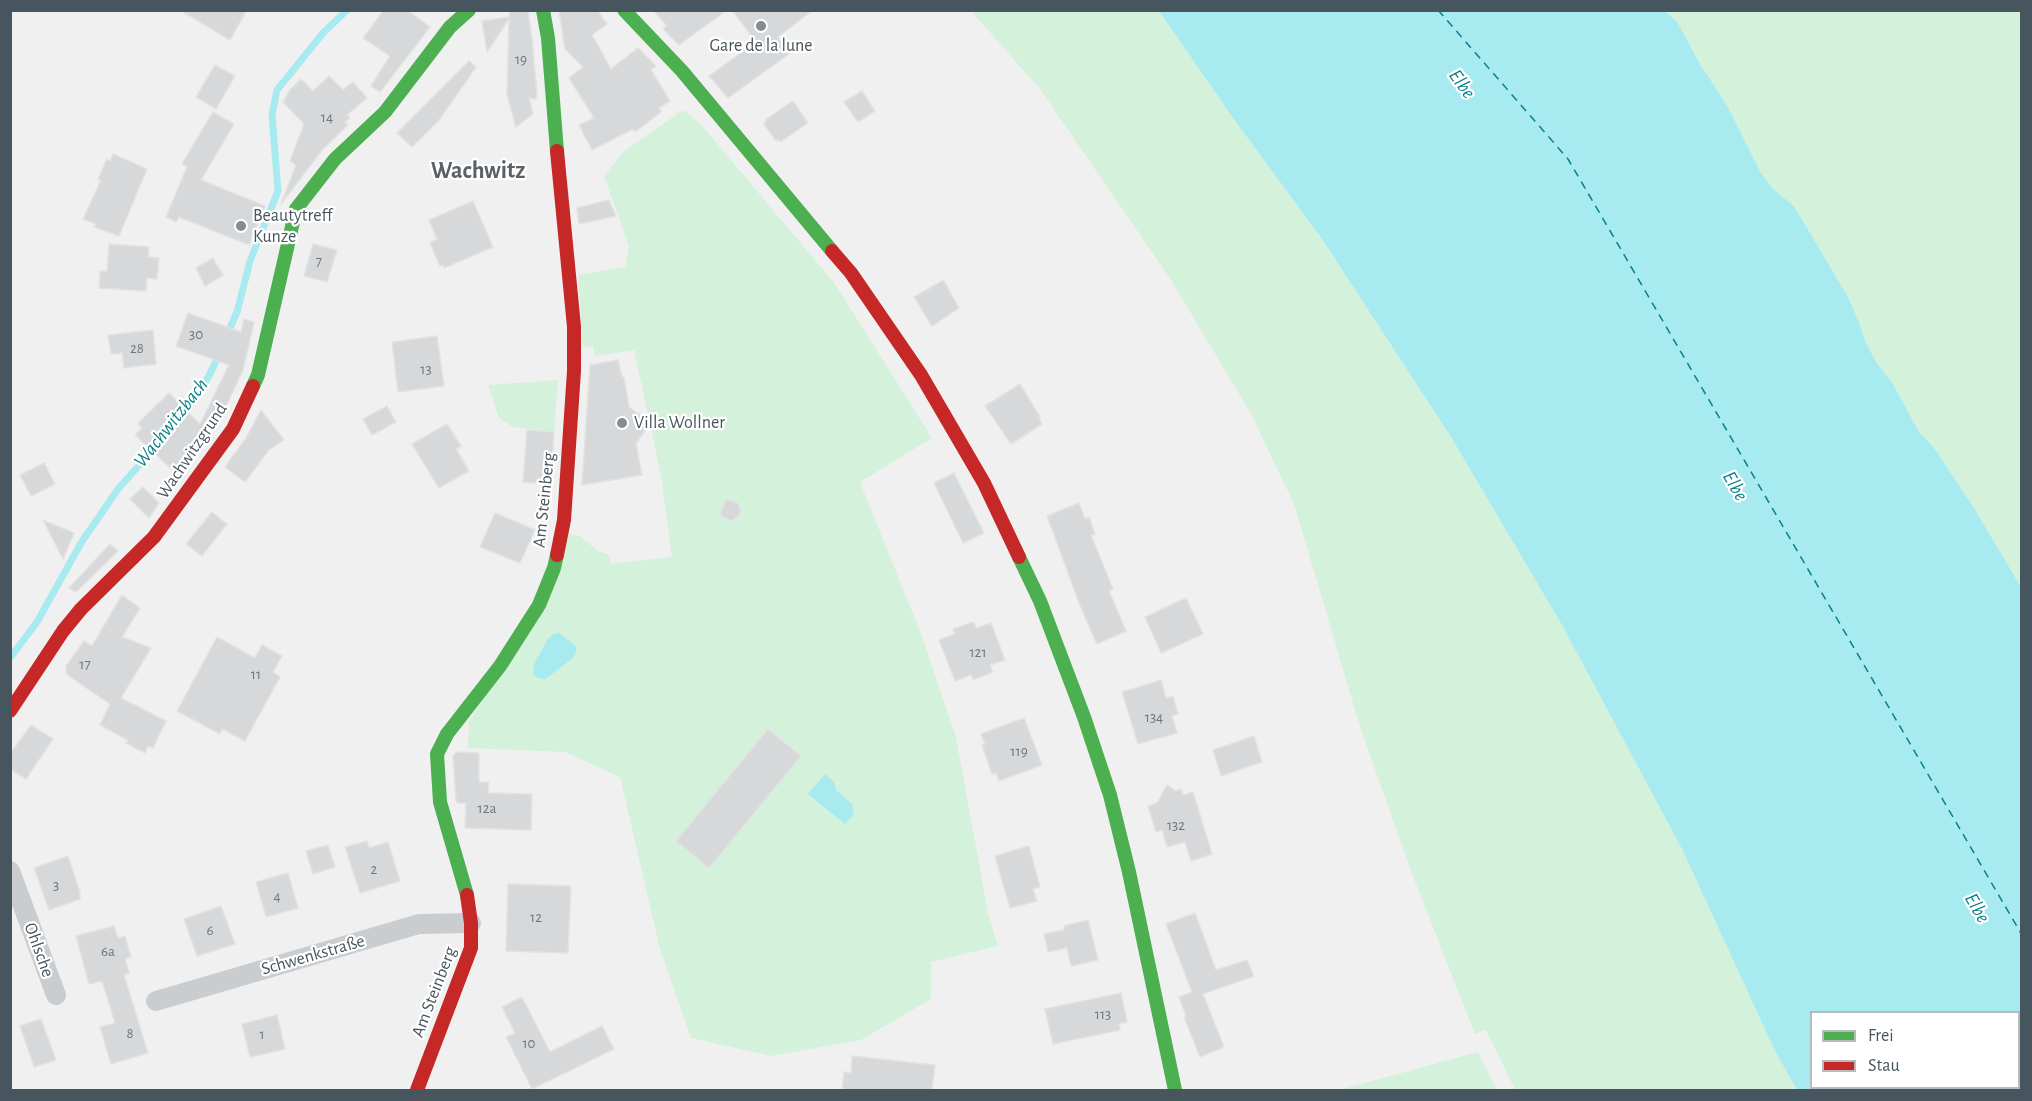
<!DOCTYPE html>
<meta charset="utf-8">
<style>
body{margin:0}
#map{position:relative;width:2032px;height:1101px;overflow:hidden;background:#f1f0f0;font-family:"Alegreya Sans",sans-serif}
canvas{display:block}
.frame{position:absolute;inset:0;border:12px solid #47565e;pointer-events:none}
.legend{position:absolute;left:1810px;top:1011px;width:210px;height:78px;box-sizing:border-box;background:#fff;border:2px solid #b5bbbf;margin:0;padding:8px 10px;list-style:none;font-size:18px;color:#47565e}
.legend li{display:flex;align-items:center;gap:12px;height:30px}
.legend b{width:30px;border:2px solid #b5bbbf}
</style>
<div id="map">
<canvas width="2032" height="1101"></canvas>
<div class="frame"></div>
<ul class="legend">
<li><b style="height:8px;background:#4caf50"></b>Frei</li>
<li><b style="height:8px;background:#c62828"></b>Stau</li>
</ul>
</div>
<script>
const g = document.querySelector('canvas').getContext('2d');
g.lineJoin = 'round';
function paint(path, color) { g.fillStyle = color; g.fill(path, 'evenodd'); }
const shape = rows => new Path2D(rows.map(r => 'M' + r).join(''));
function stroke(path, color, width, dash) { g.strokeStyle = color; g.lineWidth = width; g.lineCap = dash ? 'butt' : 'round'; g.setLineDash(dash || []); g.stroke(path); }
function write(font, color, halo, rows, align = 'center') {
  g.font = font + ' "Alegreya Sans",sans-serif'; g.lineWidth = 4.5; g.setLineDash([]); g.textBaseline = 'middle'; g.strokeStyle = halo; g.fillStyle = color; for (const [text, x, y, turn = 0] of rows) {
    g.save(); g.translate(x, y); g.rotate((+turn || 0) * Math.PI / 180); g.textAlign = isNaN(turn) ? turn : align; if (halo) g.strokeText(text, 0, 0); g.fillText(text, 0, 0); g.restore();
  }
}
paint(shape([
 [971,11,1159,11,1233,118,1322,239,1451,437,1562,625,1683,851,1774,1049,1797,1090,1515,1090,1486,1030,1475,1034,1414,879,1361,730,1294,504,1250,412,1171,280,1040,89],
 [1665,11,2021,11,2021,587,1974,508,1935,449,1919,432,1893,384,1876,362,1865,341,1859,322,1848,297,1794,206,1774,190,1761,173,1728,107,1700,64,1678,23],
 [683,110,699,122,835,284,932,438,860,482,920,631,956,737,988,913,998,946,931,962,931,999,861,1040,771,1056,691,1038,660,949,620,777,565,752,468,748,469,722,569,534,580,536,598,551,609,555,611,564,672,557,661,476,634,350,595,356,593,346,583,347,578,275,625,267,629,246,604,176,623,152],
 [558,380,554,432,513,427,499,418,488,385],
 [1478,1052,1497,1090,1339,1090]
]), '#d4f1db');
paint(shape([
 [1665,11,1678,23,1700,64,1728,107,1761,173,1774,190,1794,206,1848,297,1859,322,1865,341,1876,362,1893,384,1919,432,1935,449,1974,508,2021,587,2021,1090,1797,1090,1774,1049,1683,851,1562,625,1451,437,1322,239,1233,118,1159,11],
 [1812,1012,2018,1012,2018,1088,1812,1088],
 [559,633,576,646,576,652,573,658,545,679,538,678,533,674,534,664,548,639,553,634],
 [825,774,834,782,836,790,852,804,854,814,845,824,808,794]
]), '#a7eaf0');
stroke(shape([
 [226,337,237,312,250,261,278,191,272,114,277,90,323,33,347,10],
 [181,417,209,376,220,352],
 [10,658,37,622,81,543,118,489,158,444]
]), '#a7eaf0', 7);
stroke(shape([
 [1438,10,1568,159,2022,935]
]), '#09808a', 1.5, [8, 6]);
const building = shape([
 [180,10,247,10,230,40,180,10],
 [384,10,407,10,430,27,380,92,371,86,390,56,363,38,384,10],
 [510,10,528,10,532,40,537,94,536,99,529,98,533,114,516,127,507,95,509,19,487,52,482,21,509,17,510,10],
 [559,10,597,10,607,24,592,35,611,69,638,48,656,66,651,70,670,101,659,108,661,112,635,132,633,129,592,150,579,125,594,118,569,78,583,67,565,49,559,10],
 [653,10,727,10,679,45,663,29,667,26,653,10],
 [732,10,813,10,778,37,789,54,728,98,709,76,756,42,732,10],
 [469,61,476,67,439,120,412,147,397,133,469,61],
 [215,65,235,76,216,109,196,97,215,65],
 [329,76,343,90,353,82,367,98,347,115,350,118,345,122,348,125,323,149,281,204,296,165,290,161,304,124,283,102,290,90,301,79,313,91,329,76],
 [862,91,875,111,858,122,844,102,862,91],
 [793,101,808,123,780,142,778,139,776,141,764,124,766,122,765,120,793,101],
 [213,112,234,124,201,180,265,206,249,245,179,217,176,222,166,217,187,167,182,164,213,112],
 [113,154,147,169,119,236,94,227,96,224,83,219,101,180,98,179,107,159,110,161,113,154],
 [609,200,616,216,579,224,577,208,609,200],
 [473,201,493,247,444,268,443,265,440,266,430,243,437,239,429,220,473,201],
 [109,244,149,247,148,257,159,258,157,279,147,278,146,291,99,288,100,271,107,271,109,244],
 [313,244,337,250,327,282,304,276,313,244],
 [213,258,223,275,205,286,196,268,213,258],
 [942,281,944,281,959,308,932,326,914,297,942,281],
 [188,313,241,332,244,319,254,322,243,370,219,421,179,476,135,435,142,428,138,423,169,393,200,424,229,365,176,346,188,313],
 [153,330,156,364,124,368,122,353,111,354,108,335,153,330],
 [437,336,444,386,398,392,392,342,437,336],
 [618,360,622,377,624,377,629,407,646,419,647,427,636,444,642,475,582,485,590,365,618,360],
 [1020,384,1040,417,1039,418,1042,424,1011,444,985,406,1020,384],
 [387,406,396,422,372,435,363,419,387,406],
 [261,410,284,440,269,450,245,482,225,467,246,438,261,410],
 [447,424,461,446,456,449,469,471,439,488,412,444,447,424],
 [527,430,554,432,551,484,523,482,527,430],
 [44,463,55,484,31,496,20,475,44,463],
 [954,473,984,533,963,543,934,483,954,473],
 [143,487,159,503,149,518,130,499,143,487],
 [726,499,738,503,741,510,738,517,731,521,720,515,726,499],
 [1079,503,1085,519,1089,517,1095,534,1091,535,1113,589,1109,591,1126,631,1097,644,1081,608,1047,516,1079,503],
 [212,512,227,524,202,556,186,544,212,512],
 [495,513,535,530,520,563,480,547,495,513],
 [43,520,74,533,63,559,43,520],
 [110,544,118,551,76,592,69,588,110,544],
 [122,595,140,608,122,637,151,648,121,698,166,721,153,748,148,746,145,753,126,743,128,740,100,725,110,704,66,674,66,666,84,641,92,646,122,595],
 [1186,598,1203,634,1161,653,1145,617,1186,598],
 [973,622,976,628,991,623,1005,660,990,665,993,672,973,680,971,675,955,681,939,640,955,634,953,629,973,622],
 [217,637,255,658,262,645,282,656,273,672,280,677,245,741,222,729,220,734,177,711,217,637],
 [1161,680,1166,698,1173,696,1178,714,1172,716,1177,733,1138,744,1122,692,1161,680],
 [1024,718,1042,765,999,781,996,773,992,774,982,745,985,744,981,734,1024,718],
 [31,725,53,739,26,779,10,769,10,754,31,725],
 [768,729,801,756,709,868,676,841,768,729],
 [1254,736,1262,762,1221,776,1213,750,1254,736],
 [456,752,479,753,479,782,489,782,488,793,532,794,531,830,465,828,466,803,457,803,456,799,453,757,456,752],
 [1167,785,1176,791,1181,789,1183,795,1193,792,1212,854,1191,861,1185,842,1167,847,1162,830,1156,832,1148,806,1157,803,1167,785],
 [367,841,369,848,388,842,400,881,360,893,345,847,367,841],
 [328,845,335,867,313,874,306,851,328,845],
 [1029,846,1040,887,1033,889,1037,901,1010,908,995,856,1029,846],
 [68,856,80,892,80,899,49,910,34,868,68,856],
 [288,873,298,908,266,917,256,882,288,873],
 [508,884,571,886,568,953,506,951,508,884],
 [221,906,235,944,197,956,184,919,221,906],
 [1195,913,1216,970,1247,960,1254,976,1203,994,1224,1047,1200,1057,1184,1017,1186,1016,1179,997,1192,992,1166,924,1195,913],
 [1088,920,1098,960,1071,966,1067,948,1048,952,1044,934,1064,930,1064,926,1088,920],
 [114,926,118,938,125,936,131,957,125,959,129,973,124,975,148,1053,111,1064,100,1027,115,1023,102,981,89,984,76,936,114,926],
 [1121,993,1127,1022,1119,1024,1120,1030,1053,1044,1045,1009,1121,993],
 [522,997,550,1052,602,1026,614,1049,532,1089,506,1037,515,1033,502,1007,522,997],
 [277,1015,285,1049,250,1057,242,1024,277,1015],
 [41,1019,56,1060,34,1067,20,1026,41,1019],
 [852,1056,935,1065,932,1090,842,1090,844,1072,851,1073,852,1056]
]);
paint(building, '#d7d8d9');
stroke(building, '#e2e2e3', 1.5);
stroke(shape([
 [10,871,56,995],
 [156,1001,419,924,471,923]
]), '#cacdcf', 20);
stroke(shape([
 [543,10,548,38,557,151],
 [624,10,682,71,832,251],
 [253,386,258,375,296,209,335,159,385,112,450,27,469,10],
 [1019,557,1040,601,1084,717,1110,795,1129,872,1175,1090],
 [467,895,440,802,437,754,447,734,500,666,539,605,554,568,557,555]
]), '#4caf50', 14);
stroke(shape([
 [832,251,851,273,921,375,984,483,1019,557],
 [557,555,564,520,574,371,574,327,557,151],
 [10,711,63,631,81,609,154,537,233,429,253,386],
 [417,1090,471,948,471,923,467,895]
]), '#c62828', 14);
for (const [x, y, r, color] of [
 [761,26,6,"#828c91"],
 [241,226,6,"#828c91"],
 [622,423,6,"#828c91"]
]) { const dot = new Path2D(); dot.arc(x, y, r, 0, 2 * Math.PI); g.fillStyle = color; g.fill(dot); stroke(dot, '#fff', 2); }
write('15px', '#6c787e', null, [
 ["19",521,59],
 ["14",327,117],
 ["7",319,261],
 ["30",196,334],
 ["28",137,348],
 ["13",426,369],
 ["121",978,652],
 ["17",85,664],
 ["11",256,674],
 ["134",1154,717],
 ["119",1019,751],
 ["12a",487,808],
 ["132",1176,825],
 ["2",374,869],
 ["3",56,885],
 ["4",277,896],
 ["12",536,917],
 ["6",210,930],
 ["6a",108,951],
 ["113",1103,1014],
 ["8",130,1033],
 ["1",262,1034],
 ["10",529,1043]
]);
write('18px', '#47565e', '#fff', [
 ["Gare de la lune",761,46,"center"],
 ["Beautytreff",253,216],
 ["Kunze",253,237],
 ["Villa Wollner",634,423]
], 'left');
write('18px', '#47565e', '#fff', [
 ["Wachwitzgrund",192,451,-56],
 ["Am Steinberg",544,500,-84],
 ["Ohlsche",39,950,70],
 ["Schwenkstraße",313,955,-16],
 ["Am Steinberg",434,992,-69]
]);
write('italic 20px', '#09808a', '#fff', [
 ["Elbe",1462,84,55],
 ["Wachwitzbach",171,423,-52],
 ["Elbe",1735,486,60],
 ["Elbe",1977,908,60]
]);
write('bold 24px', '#5c6165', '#fff', [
 ["Wachwitz",478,171]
]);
</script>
